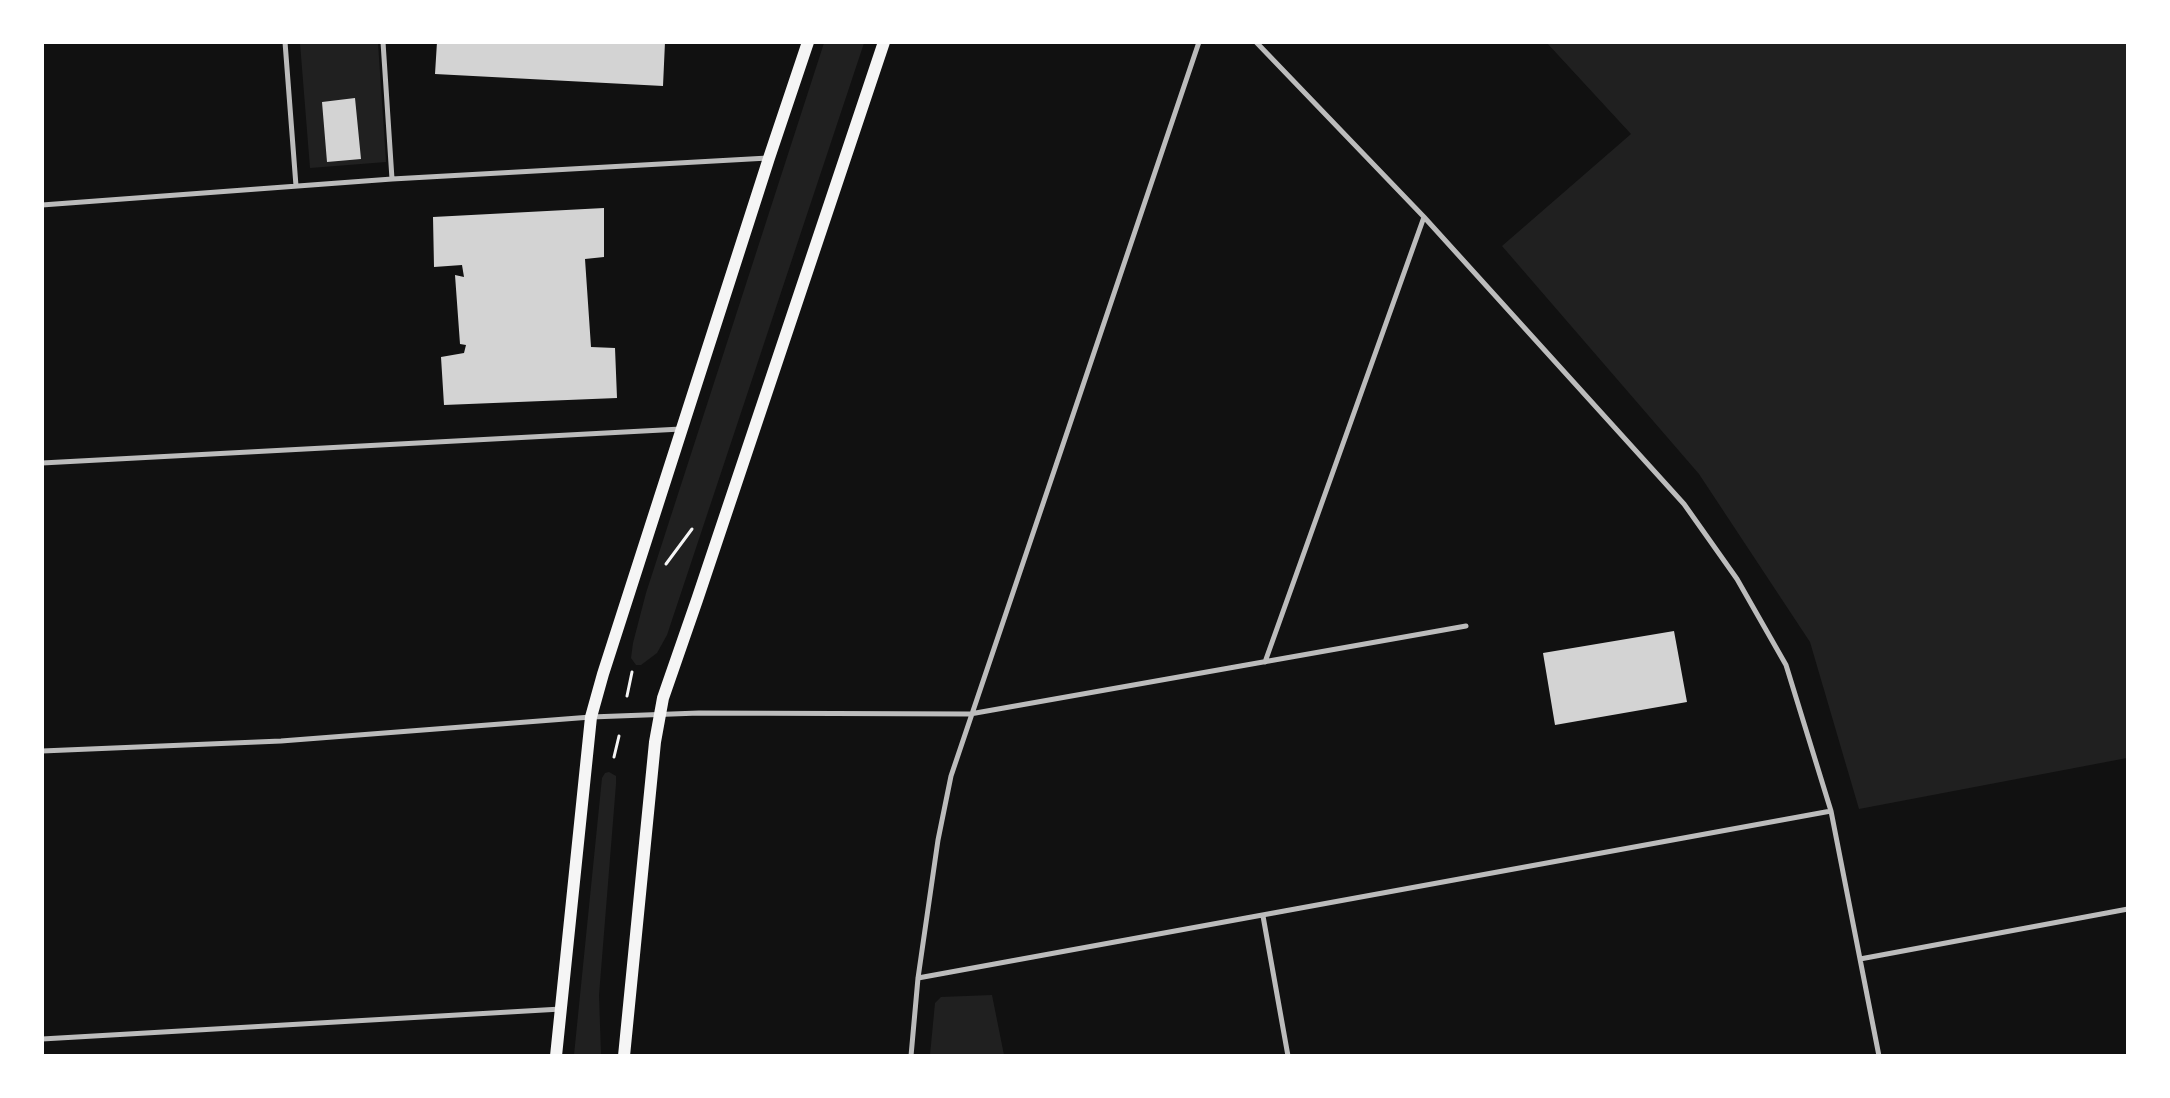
<!DOCTYPE html>
<style>
body{margin:0}
#map{position:relative;width:2170px;height:1098px;overflow:hidden;background:#111;font-family:Commissioner,sans-serif}
canvas{display:block}
.frame{position:absolute;inset:0;border:44px solid #fff;pointer-events:none}
</style>
<div id="map">
<canvas width="2170" height="1098"></canvas>
<div class="frame"></div>
</div>
<script>
const g = document.querySelector('canvas').getContext('2d');
g.lineJoin = 'round';
function paint(path, color) { g.fillStyle = color; g.fill(path, 'evenodd'); }
const shape = rows => new Path2D(rows.map(r => 'M' + r).join(''));
function stroke(path, color, width, dash) { g.strokeStyle = color; g.lineWidth = width; g.lineCap = dash ? 'butt' : 'round'; g.setLineDash(dash || []); g.stroke(path); }
paint(shape([
 [300,43,378,43,386,162,310,168],
 [824,43,864,43,667,635,657,653,641,665,636,665,631,658,633,643,646,593],
 [1547,43,2127,43,2127,758,1859,809,1810,642,1699,474,1502,246,1631,134],
 [609,772,616,776,616,784,599,995,601,1055,574,1055,602,778,605,773],
 [992,995,1004,1055,930,1055,935,1003,941,997]
]), '#202020');
paint(shape([
 [437,42,665,42,663,86,435,74],
 [355,98,361,159,327,162,322,102],
 [604,208,604,257,585,259,591,347,615,348,617,398,444,405,441,357,464,353,466,345,460,344,455,275,464,277,462,265,434,267,433,217],
 [1674,631,1687,702,1555,725,1543,653]
]), '#d3d3d3');
stroke(shape([
 [666,564,692,529],
 [627,696,632,672],
 [614,757,619,736]
]), '#f5f5f5', 3);
stroke(shape([
 [285,42,296,186],
 [383,42,392,179],
 [1256,42,1424,217,1684,504,1737,579,1786,665,1831,811,1879,1056],
 [42,205,392,179,768,158],
 [42,463,681,429],
 [1265,662,1424,217],
 [42,751,281,741,591,717,699,713,970,714,1466,626],
 [1263,916,1288,1056],
 [1860,959,2128,909],
 [918,978,1831,811],
 [42,1039,561,1009],
 [911,1056,918,978,938,840,951,776,1199,42]
]), '#bcbcbc', 5);
stroke(shape([
 [556,1056,591,717,603,674,769,158,808,42],
 [624,1056,655,742,663,698,697,600,884,42]
]), '#f5f5f5', 12);
</script>
